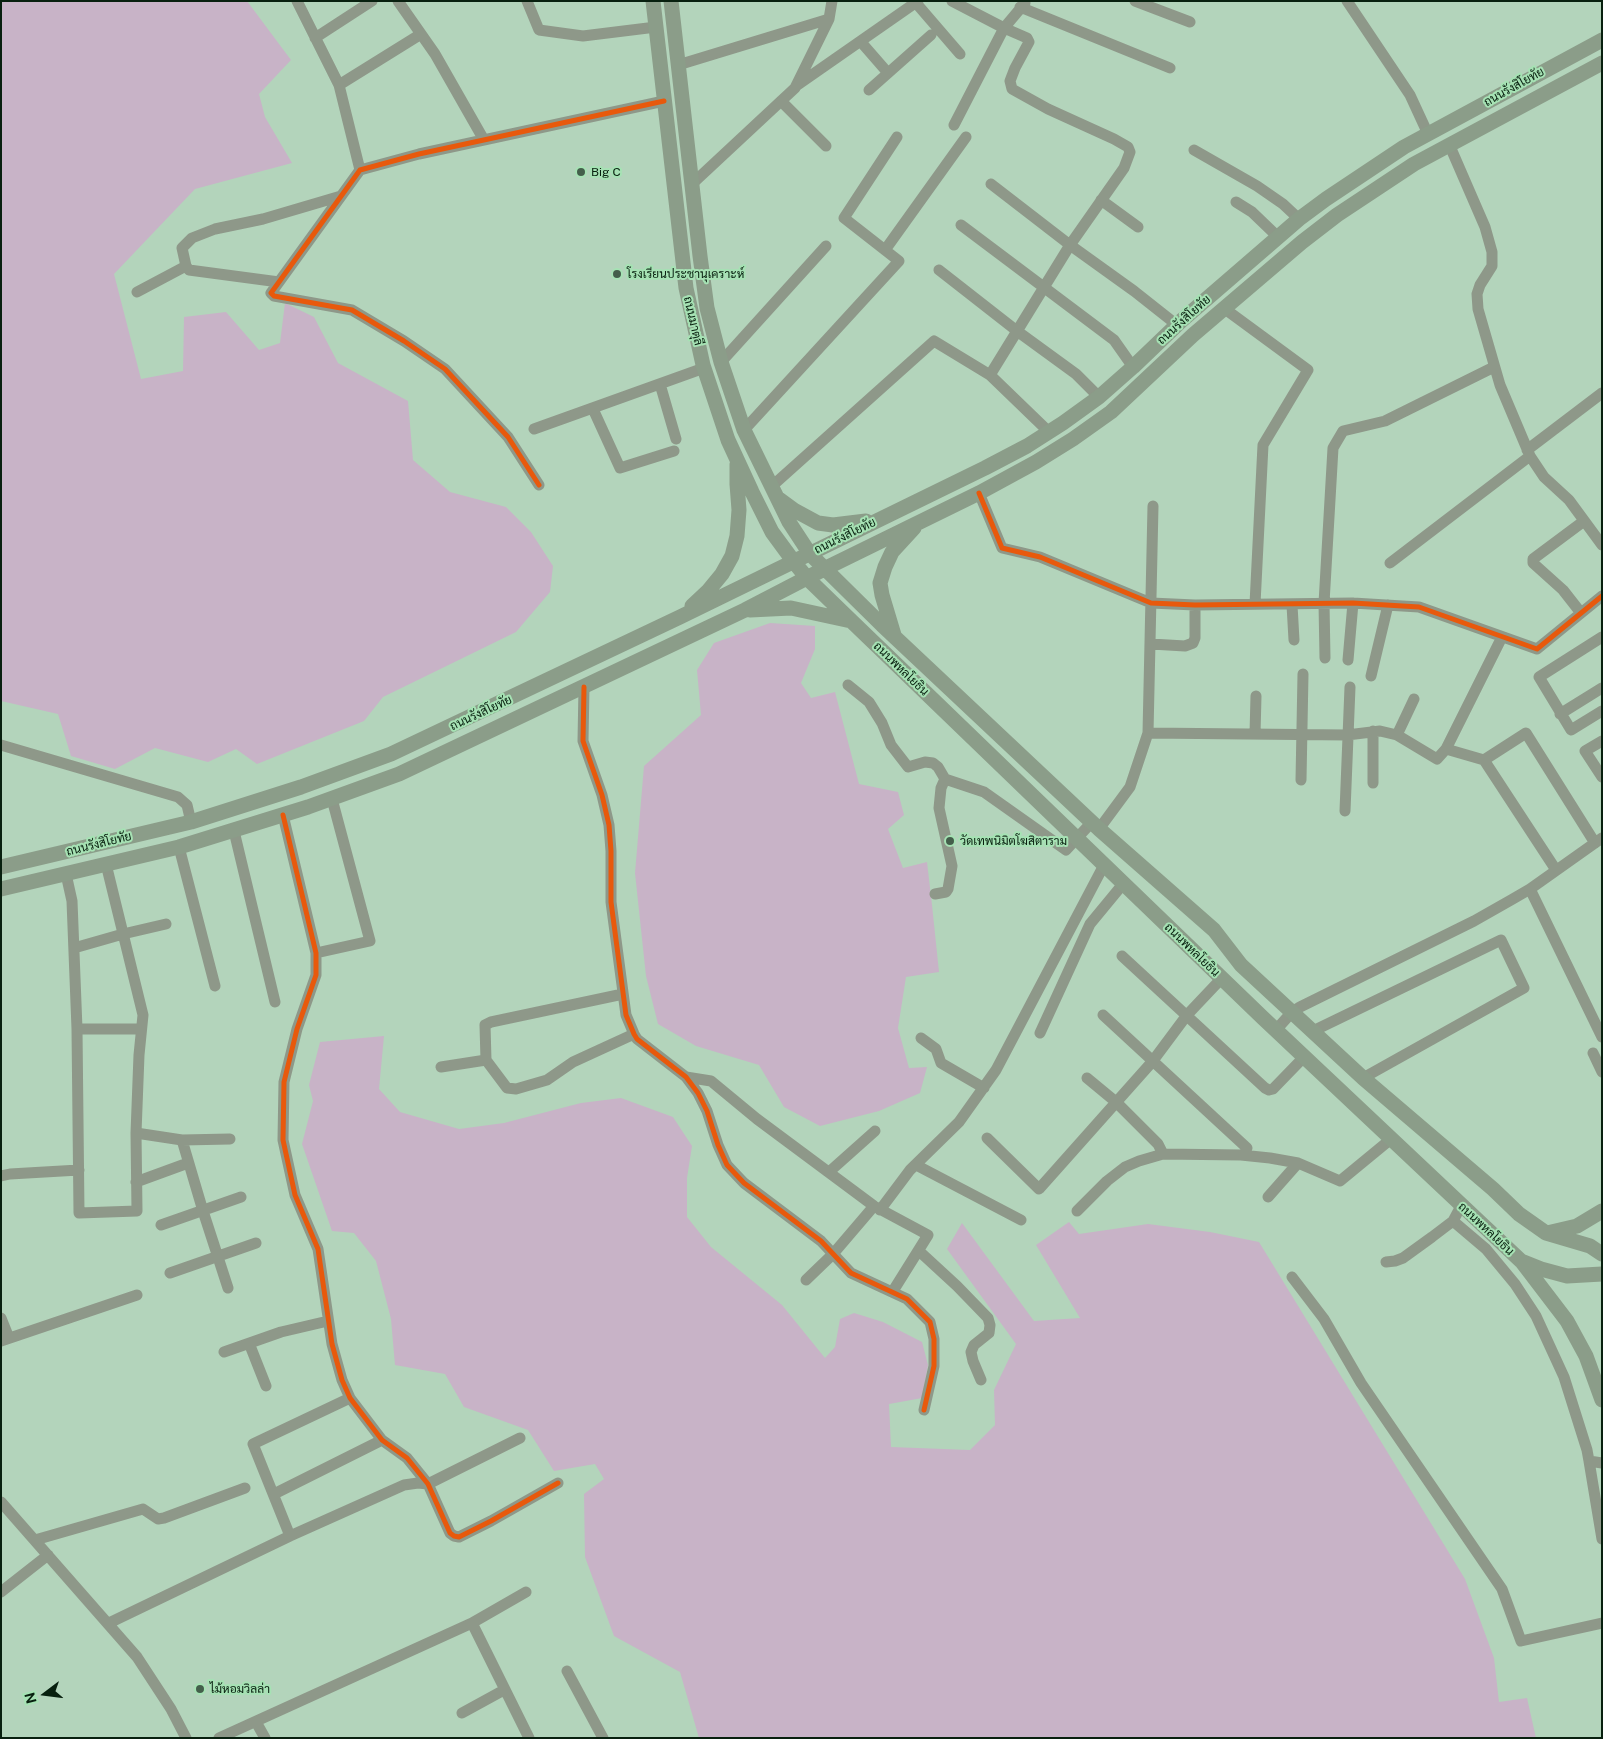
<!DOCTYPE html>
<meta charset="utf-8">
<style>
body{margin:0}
#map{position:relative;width:1603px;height:1739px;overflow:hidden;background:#b3d4bb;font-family:"Public Sans",sans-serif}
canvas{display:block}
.frame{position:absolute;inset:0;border:2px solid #08200f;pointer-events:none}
.north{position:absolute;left:20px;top:1669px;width:50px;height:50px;-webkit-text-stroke:4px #a6e2b4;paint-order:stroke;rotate:255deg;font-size:14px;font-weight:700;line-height:20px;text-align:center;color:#08200f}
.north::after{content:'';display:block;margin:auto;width:18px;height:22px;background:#08200f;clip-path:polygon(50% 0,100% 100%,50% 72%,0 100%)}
</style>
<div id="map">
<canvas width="1603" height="1739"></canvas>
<div class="frame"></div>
<div class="north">N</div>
</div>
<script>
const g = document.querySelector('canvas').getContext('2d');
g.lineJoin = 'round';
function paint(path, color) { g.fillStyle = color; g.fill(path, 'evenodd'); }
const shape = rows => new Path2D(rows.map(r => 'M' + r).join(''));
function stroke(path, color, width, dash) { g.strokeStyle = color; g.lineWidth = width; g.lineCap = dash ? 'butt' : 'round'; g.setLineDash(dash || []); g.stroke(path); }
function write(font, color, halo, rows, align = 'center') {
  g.font = font + ' "Public Sans",Sarabun,sans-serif'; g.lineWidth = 4; g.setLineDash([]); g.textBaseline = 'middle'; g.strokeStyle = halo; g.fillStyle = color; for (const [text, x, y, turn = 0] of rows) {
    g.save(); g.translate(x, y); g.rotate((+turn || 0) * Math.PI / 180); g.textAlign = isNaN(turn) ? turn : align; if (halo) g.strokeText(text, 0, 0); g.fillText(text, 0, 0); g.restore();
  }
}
paint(shape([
 [1,1,247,1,291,60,259,94,265,117,292,163,195,189,114,274,141,379,183,371,184,317,226,312,259,350,280,343,285,303,314,317,338,363,408,401,413,460,450,492,506,507,531,532,553,566,550,592,516,632,383,697,364,721,257,764,236,749,208,762,155,748,115,769,71,756,58,714,1,701],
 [770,623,815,626,815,649,801,683,811,698,835,692,859,784,898,792,904,815,888,829,903,868,927,862,932,905,939,972,906,977,898,1028,909,1068,927,1067,920,1093,879,1111,820,1126,784,1107,759,1065,696,1046,658,1024,646,976,635,873,644,766,701,715,697,670,714,643],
 [384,1036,379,1089,400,1112,459,1129,504,1123,581,1103,621,1098,673,1117,692,1146,687,1178,687,1217,711,1247,782,1305,825,1358,835,1347,840,1319,854,1313,883,1322,922,1342,928,1365,922,1398,889,1404,891,1447,970,1450,995,1425,994,1390,1016,1344,947,1249,962,1223,1034,1321,1080,1318,1036,1245,1069,1222,1079,1234,1148,1224,1210,1232,1259,1242,1465,1579,1494,1658,1499,1702,1527,1698,1536,1738,699,1738,680,1672,614,1636,585,1557,584,1494,604,1479,595,1464,554,1471,528,1430,464,1407,445,1374,395,1365,391,1319,376,1261,354,1233,332,1231,302,1144,313,1101,309,1085,320,1042]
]), '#c8b3c7');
stroke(shape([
 [297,1,339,85,360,170],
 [398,1,435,54,484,140],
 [527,1,539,30,583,36,656,27],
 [952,1,1004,28,1025,3],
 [1135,1,1190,22],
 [1347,1,1410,95,1428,134],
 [916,3,960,54],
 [1020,7,1170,68],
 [315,38,372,1],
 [861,42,888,73],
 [678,65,829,19],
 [339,85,421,34],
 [796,86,918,1],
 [869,90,931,35],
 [781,101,826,146],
 [954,125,1004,28,1027,38,1029,42,1015,68,1010,81,1012,89,1048,109,1114,139,1128,147,1130,152,1124,168,1070,245,990,375],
 [1449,144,1485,227,1492,252,1492,266,1480,285,1477,294,1478,309,1500,385,1530,456,1544,477,1569,500,1602,545],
 [1194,150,1257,186,1283,204,1299,219],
 [692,184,795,88,829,19,832,1],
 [991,184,1070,245,1134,291,1177,325],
 [1101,200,1138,227],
 [1236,202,1252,212,1278,237],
 [961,225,1114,340,1133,367],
 [885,250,966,137],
 [939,270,1017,331,1076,374,1099,397],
 [279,282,189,270,186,266,182,248,192,238,215,229,263,219,341,196],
 [137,292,186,266],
 [1225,309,1308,370,1263,445,1255,604],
 [721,362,826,246],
 [660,384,676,439],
 [593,409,620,468,674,451],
 [534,429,704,368],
 [744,430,899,261,844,218,897,137],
 [1527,450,1602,393],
 [539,485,508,437,445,369,404,341,352,310,274,296,271,293,360,170,419,154,664,101],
 [771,487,934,341,990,375,1049,432],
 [979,493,1002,548,1040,557,1151,603,1195,605,1353,603,1419,607,1537,649,1602,596],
 [1390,563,1530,456],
 [1292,605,1294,640],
 [1581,613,1563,590,1533,563,1533,559,1584,521],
 [1602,637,1539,677,1571,730,1602,711],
 [1151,644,1185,646,1193,643,1195,638,1195,605],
 [1325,658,1324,603,1333,448,1343,431,1385,421,1494,367],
 [1348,660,1353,603],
 [1371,676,1388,605],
 [848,685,869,702,882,723,891,745,908,767,925,762,933,763,938,767,945,779,984,792,1066,850,1092,822],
 [584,687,583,741,602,795,609,825,611,851,611,902,626,1015,634,1034,637,1039,686,1077,698,1093,707,1111,718,1145,727,1165,744,1183,821,1241,851,1273,907,1299,930,1322,934,1339,934,1366,924,1410],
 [1560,714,1602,688],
 [1148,733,1347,735,1380,731,1397,735,1437,759,1446,749,1484,760],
 [1255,734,1256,696],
 [1397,735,1414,699],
 [1602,741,1585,751,1602,777],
 [1,745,178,797,187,805,191,822],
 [1446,749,1502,637],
 [1301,780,1303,674],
 [1373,783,1373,731],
 [1345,811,1350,687],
 [283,815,316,953,316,975,297,1029,284,1082,283,1140,295,1195,318,1249,332,1344,342,1380,350,1398,382,1440,407,1458,428,1484,450,1533,454,1536,459,1537,491,1521,558,1483],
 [1099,829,1130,787,1148,733,1153,506],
 [234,831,275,1002],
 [179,847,215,986],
 [1556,870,1484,760,1526,733,1595,843],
 [66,874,72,901,77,1029,79,1213,137,1211,136,1133,139,1055,143,1015,106,864],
 [1530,889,1602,1037],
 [935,894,946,892,948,889,952,866,939,808,941,788,945,779],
 [74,948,123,934,166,924],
 [316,953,370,941,332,799],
 [1122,956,1265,1088,1269,1090,1273,1089,1304,1057],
 [623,994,491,1022,485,1025,486,1060,507,1088,516,1089,547,1080,573,1062,634,1034],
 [1103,1015,1247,1148],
 [77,1029,141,1029],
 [1276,1030,1292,1012,1300,1007,1474,921,1511,900,1530,889,1602,838],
 [1313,1031,1501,940,1524,988,1363,1078],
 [1040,1033,1090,924,1123,884],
 [921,1038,936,1049,941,1063,984,1088],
 [1593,1053,1602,1072],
 [441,1067,486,1060],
 [686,1077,711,1081,757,1119,874,1206,928,1235,893,1291],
 [1087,1078,1116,1102,1158,1144,1163,1154],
 [136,1133,182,1140,230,1139],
 [987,1138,1039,1189,1152,1062,1187,1015,1222,978],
 [182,1140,203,1211,228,1288],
 [916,1165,1021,1220],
 [829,1172,875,1131],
 [1,1176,10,1174,79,1170],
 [136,1182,188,1163],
 [1268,1197,1298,1163],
 [880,1210,910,1170,959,1122,996,1070,1104,865],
 [1077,1211,1107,1181,1125,1167,1139,1161,1163,1154,1241,1155,1270,1158,1298,1163,1340,1181,1391,1139],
 [1453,1221,1486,1249,1515,1284,1536,1316,1564,1377,1587,1450,1589,1461,1602,1463],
 [161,1225,241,1197],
 [919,1251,957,1286,988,1318,990,1325,989,1333,974,1345,971,1352,973,1361,981,1380],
 [1386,1262,1395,1261,1403,1258,1432,1237,1453,1221,1461,1206],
 [170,1273,256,1243],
 [1292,1277,1324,1319,1361,1383,1502,1589,1521,1641,1602,1623],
 [806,1280,833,1254,874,1206],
 [1,1318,9,1338],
 [1,1341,137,1295],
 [249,1343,266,1386],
 [224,1352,281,1332,328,1321],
 [1589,1461,1602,1539],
 [274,1494,382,1440],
 [1,1502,137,1657,171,1709,186,1738],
 [290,1536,253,1444,350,1398],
 [35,1540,143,1509,158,1519,164,1518,245,1488],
 [1,1592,48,1555],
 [109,1623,290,1536,404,1485,418,1483,428,1484,520,1438],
 [472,1623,526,1592],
 [567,1671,603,1738],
 [462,1713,504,1690],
 [256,1722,265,1738],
 [219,1738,472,1623,529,1738]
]), '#8e9889', 11);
stroke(shape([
 [653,1,686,288,703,365,728,440,752,492,772,532,794,562,807,578,840,610,1263,1018,1521,1261,1541,1269,1567,1276,1602,1274],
 [671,1,700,256,707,308,721,362,744,430,789,522,810,554,882,625,1099,829,1214,930,1241,965,1363,1078,1493,1189,1519,1214,1546,1233,1590,1246,1602,1254],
 [779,499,794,510,818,523,833,525,866,521],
 [692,606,708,591,722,574,732,556,737,536,739,510,737,484,737,464],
 [750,610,791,608,851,621],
 [894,635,882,595,880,583,885,567,892,552,914,528],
 [1,867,191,822,301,787,391,754,680,617,985,468,1027,446,1063,423,1099,397,1133,367,1181,321,1299,219,1326,199,1404,147,1602,40],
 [1,889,179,847,308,807,399,774,745,610,824,569,979,493,1036,462,1073,439,1111,412,1193,335,1302,242,1337,215,1414,164,1602,63],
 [1547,1233,1577,1226,1602,1211],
 [1522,1262,1567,1321,1586,1356,1602,1400]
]), '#8b9d89', 15);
stroke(shape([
 [539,485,508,437,445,369,404,341,352,310,274,296,271,293,360,170,419,154,664,101],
 [979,493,1002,548,1040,557,1151,603,1195,605,1353,603,1419,607,1537,649,1602,596],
 [584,687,583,741,602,795,609,825,611,851,611,902,626,1015,634,1034,637,1039,686,1077,698,1093,707,1111,718,1145,727,1165,744,1183,821,1241,851,1273,907,1299,930,1322,934,1339,934,1366,924,1410],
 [283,815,316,953,316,975,297,1029,284,1082,283,1140,295,1195,318,1249,332,1344,342,1380,350,1398,382,1440,407,1458,428,1484,450,1533,454,1536,459,1537,491,1521,558,1483]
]), '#e8590c', 5);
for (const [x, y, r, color] of [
 [581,172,5,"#445f4b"],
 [617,274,5,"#445f4b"],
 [950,841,5,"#445f4b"],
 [200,1689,5,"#445f4b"]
]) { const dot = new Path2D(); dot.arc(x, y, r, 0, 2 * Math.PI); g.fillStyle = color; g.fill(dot); stroke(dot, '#a6e2b4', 2); }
write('12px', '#08200f', '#a6e2b4', [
 ["ถนนรังสิโยทัย",1514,87,-29],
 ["ถนนรังสิโยทัย",1184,320,-42],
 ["ถนนมาตุลี",693,321,77],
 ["ถนนรังสิโยทัย",845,536,-26],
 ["ถนนพหลโยธิน",901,669,44],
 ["ถนนรังสิโยทัย",481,713,-25],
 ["ถนนรังสิโยทัย",99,844,-14],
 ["ถนนพหลโยธิน",1192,950,44],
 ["ถนนพหลโยธิน",1486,1229,43]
]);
write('12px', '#08200f', '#a6e2b4', [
 ["Big C",591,172],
 ["โรงเรียนประชานุเคราะห์",627,274],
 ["วัดเทพนิมิตโฆสิตาราม",960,841],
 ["ไม้หอมวิลล่า",210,1689]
], 'left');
</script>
